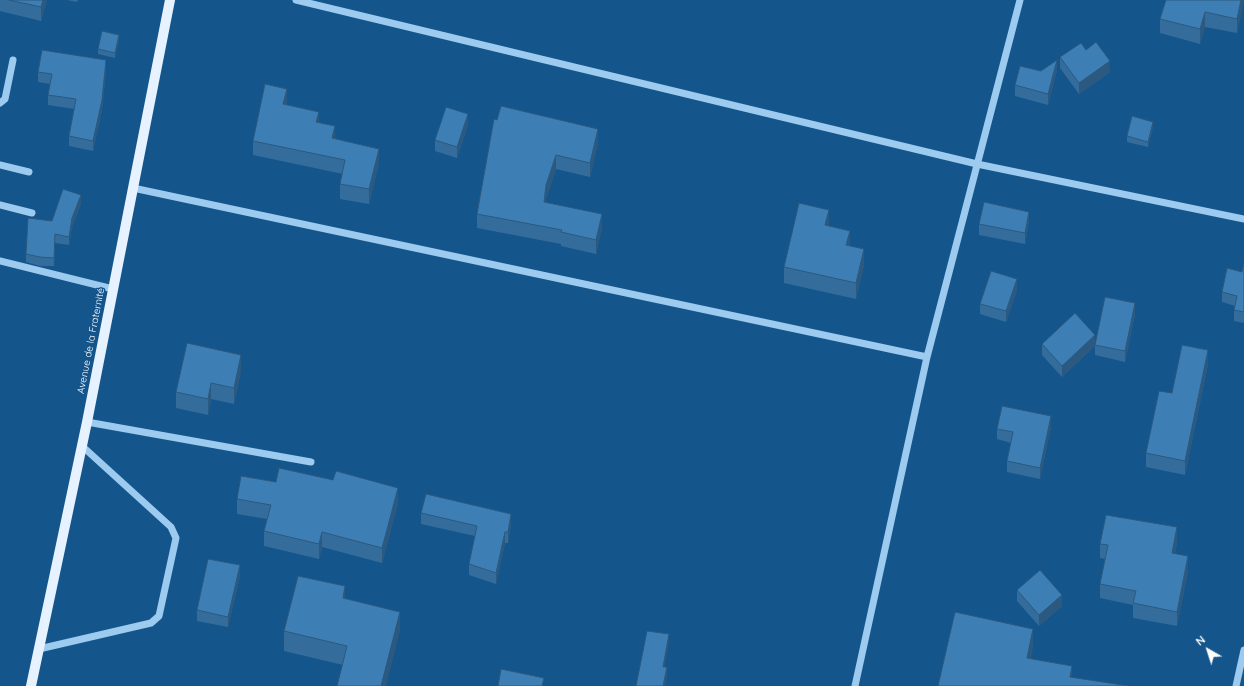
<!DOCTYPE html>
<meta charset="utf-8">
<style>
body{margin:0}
#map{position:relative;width:1244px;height:686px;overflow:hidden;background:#14558c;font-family:Quicksand,sans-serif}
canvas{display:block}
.north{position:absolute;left:1188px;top:630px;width:40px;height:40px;-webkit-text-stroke:3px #14558c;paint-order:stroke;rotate:321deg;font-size:11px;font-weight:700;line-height:16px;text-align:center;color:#fff}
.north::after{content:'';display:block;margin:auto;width:14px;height:18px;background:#fff;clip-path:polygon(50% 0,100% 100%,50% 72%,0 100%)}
</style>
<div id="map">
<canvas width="1244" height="686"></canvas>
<div class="north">N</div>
</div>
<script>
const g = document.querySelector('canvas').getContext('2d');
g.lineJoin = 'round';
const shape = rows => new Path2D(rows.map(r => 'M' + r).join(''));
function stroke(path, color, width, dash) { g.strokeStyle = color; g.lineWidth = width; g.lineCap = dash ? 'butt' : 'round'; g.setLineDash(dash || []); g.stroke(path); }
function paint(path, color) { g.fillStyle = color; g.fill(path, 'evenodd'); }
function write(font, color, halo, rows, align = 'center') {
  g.font = font + ' Quicksand,sans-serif'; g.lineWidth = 3; g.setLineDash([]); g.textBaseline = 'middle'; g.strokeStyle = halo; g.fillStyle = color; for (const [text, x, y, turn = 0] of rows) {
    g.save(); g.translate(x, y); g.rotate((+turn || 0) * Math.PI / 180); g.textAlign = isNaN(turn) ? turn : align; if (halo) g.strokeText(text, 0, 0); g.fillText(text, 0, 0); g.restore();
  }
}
stroke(shape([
 [296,0,977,164,1244,219],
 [0,103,5,99,13,60],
 [0,165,29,172],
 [133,188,927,357],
 [0,205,32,213],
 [0,261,113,289],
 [87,422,311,462],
 [39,649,151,623,159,616,176,538,171,527,82,446],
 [855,686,927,357,1020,0],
 [1236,686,1244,650]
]), '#9dcbf0', 7);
stroke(shape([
 [31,686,87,422,170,0]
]), '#e6f2ff', 10);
paint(shape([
 [0,0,47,0,41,21,0,11],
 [67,0,78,0,77,2],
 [1166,0,1244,0,1237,33,1205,27,1200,44,1160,33,1160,19],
 [119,40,115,58,98,54,98,49],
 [1086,50,1110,72,1079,94,1060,68,1060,57],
 [106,70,102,110,93,151,69,146,69,136,74,109,48,105,48,95,50,84,38,82,38,72],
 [1057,70,1048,105,1015,96,1015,85,1041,71],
 [287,103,286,105,319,123,335,138,379,163,369,204,340,199,340,184,343,174,253,155,253,141],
 [494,119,598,143,590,177,556,169,545,202,602,228,596,254,561,246,561,244,477,228,477,214],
 [468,125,457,158,435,151,435,140],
 [1153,127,1148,147,1127,142,1127,136],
 [81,204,72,227,69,245,55,243,54,266,40,266,26,262,26,254,52,221],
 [1029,222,1025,244,979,235,979,224],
 [829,226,850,246,864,265,856,299,784,283,784,267],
 [1244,263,1244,323,1234,321,1234,310,1235,306,1222,302,1222,292,1242,272],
 [1017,290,1006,322,980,314,980,304],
 [1135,314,1125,362,1095,355,1095,345],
 [1042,344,1095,346,1062,377,1042,355],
 [1208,364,1185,475,1146,467,1146,453,1172,393],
 [241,371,234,404,211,399,208,415,176,408,176,392],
 [1051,427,1040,479,1007,472,1007,461,1011,443,997,439,997,429],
 [276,482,398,503,382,563,322,547,319,559,264,546,264,531,267,519,237,514,237,499],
 [421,513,511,525,508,543,505,543,496,584,469,575,469,564,475,536,421,524],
 [1177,542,1175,553,1188,571,1177,626,1133,618,1133,605,1100,598,1100,584,1105,559,1100,558,1100,544],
 [240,576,228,627,197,621,197,610],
 [1017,590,1062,606,1039,626,1017,601],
 [345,598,400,631,343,665,284,651,284,631]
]), '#346d9c');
paint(shape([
 [43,0,47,0,41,21,41,7],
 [1241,0,1244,0,1237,33,1237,19],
 [1205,12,1205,27,1200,44,1200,29],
 [119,35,119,40,115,58,115,53],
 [106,60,106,70,102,110,93,151,93,141],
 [1057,60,1057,70,1048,105,1048,94],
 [1110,61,1110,72,1079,94,1079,83],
 [287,89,287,103,283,118,283,104],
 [319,112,319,126,316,122],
 [468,114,468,125,457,158,457,147],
 [1153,122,1153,127,1148,147,1148,142],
 [335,126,335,141,332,138],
 [598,129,598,143,590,177,590,163],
 [379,149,379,163,369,204,369,189],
 [556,155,556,169,546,199,544,216,544,202,546,185],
 [81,195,81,204,72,227,69,245,69,237,72,218],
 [829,210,829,225,825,240,825,225],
 [1029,212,1029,222,1025,244,1025,233],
 [602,214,602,228,596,254,596,240],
 [850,231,850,246,846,245],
 [864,249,864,265,856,299,856,283],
 [1017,279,1017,290,1006,322,1006,311],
 [1135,303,1135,314,1125,362,1125,351],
 [1095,335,1095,346,1062,377,1062,366],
 [1208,350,1208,364,1185,475,1185,461],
 [241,355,241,371,234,404,234,388],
 [211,383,211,399,208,415,208,399],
 [1051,416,1051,427,1040,479,1040,468],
 [398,488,398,503,382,563,382,548],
 [511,514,511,525,508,543,508,532],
 [1177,527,1177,542,1172,568,1172,553],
 [322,532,322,547,319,559,319,544],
 [505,532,505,543,496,584,496,573],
 [1188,556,1188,571,1177,626,1177,612],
 [240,565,240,576,228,627,228,617],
 [345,586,345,605,343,598],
 [1062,595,1062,606,1039,626,1039,615],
 [400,612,400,631,386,686,381,686],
 [1033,629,1033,648,1027,676,1027,658],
 [669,634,669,643,663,676,663,667],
 [1072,666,1072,685,1070,677],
 [667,667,667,676,665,686,663,686]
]), '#2b597f');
const building = shape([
 [9,0,43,0,41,7,9,0],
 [1166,0,1241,0,1237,19,1205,12,1200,29,1160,19,1166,0],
 [102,31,119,35,115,53,98,49,102,31],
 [1096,42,1110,61,1079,83,1060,57,1081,43,1086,50,1096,42],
 [42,50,106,60,102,100,93,141,69,136,76,99,48,95,52,74,38,72,42,50],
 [1057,60,1048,94,1015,85,1020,66,1041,71,1057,60],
 [265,84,287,89,283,104,319,112,316,122,335,126,332,138,379,149,369,189,340,184,345,160,253,141,265,84],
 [501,106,598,129,590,163,556,155,546,185,544,202,602,214,596,240,561,232,562,230,477,214,494,119,497,120,501,106],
 [446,107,468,114,457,147,435,140,446,107],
 [1132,116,1153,122,1148,142,1127,136,1132,116],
 [63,189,81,195,72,218,69,237,55,234,54,258,40,257,26,254,28,218,52,221,63,189],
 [984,202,1029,212,1025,233,979,224,984,202],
 [799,203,829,210,825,225,850,231,846,245,864,249,856,283,784,267,799,203],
 [1244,263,1244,312,1234,310,1237,296,1222,292,1227,268,1242,272,1244,263],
 [991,271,1017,279,1006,311,980,304,991,271],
 [1105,297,1135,303,1125,351,1095,345,1105,297],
 [1075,313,1095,335,1062,366,1042,344,1075,313],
 [187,343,241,355,234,388,211,383,208,399,176,392,187,343],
 [1182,345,1208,350,1185,461,1146,453,1159,391,1172,393,1182,345],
 [1002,406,1051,416,1040,468,1007,461,1013,432,997,429,1002,406],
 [279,468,333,480,336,471,398,488,382,548,322,532,319,544,264,531,271,505,237,499,241,476,276,482,279,468],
 [426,494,511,514,508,532,505,532,496,573,469,564,477,526,421,513,426,494],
 [1106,515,1177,527,1172,553,1188,556,1177,612,1133,603,1136,591,1100,584,1108,545,1100,544,1106,515],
 [208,559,240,565,228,617,197,610,208,559],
 [1040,570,1062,595,1039,615,1017,590,1040,570],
 [298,576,345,586,343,598,400,612,381,686,337,686,347,646,284,631,298,576],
 [955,612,1033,629,1027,658,1072,666,1070,677,1129,686,938,686,955,612],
 [647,631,669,634,663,667,667,667,663,686,636,686,647,631],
 [501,669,544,678,542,686,498,686,501,669]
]);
paint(building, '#3d7fb5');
stroke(building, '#2b597f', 1);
write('10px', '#fff', '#14558c', [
 ["Avenue de la Fraternité",91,341,-79]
]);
</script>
